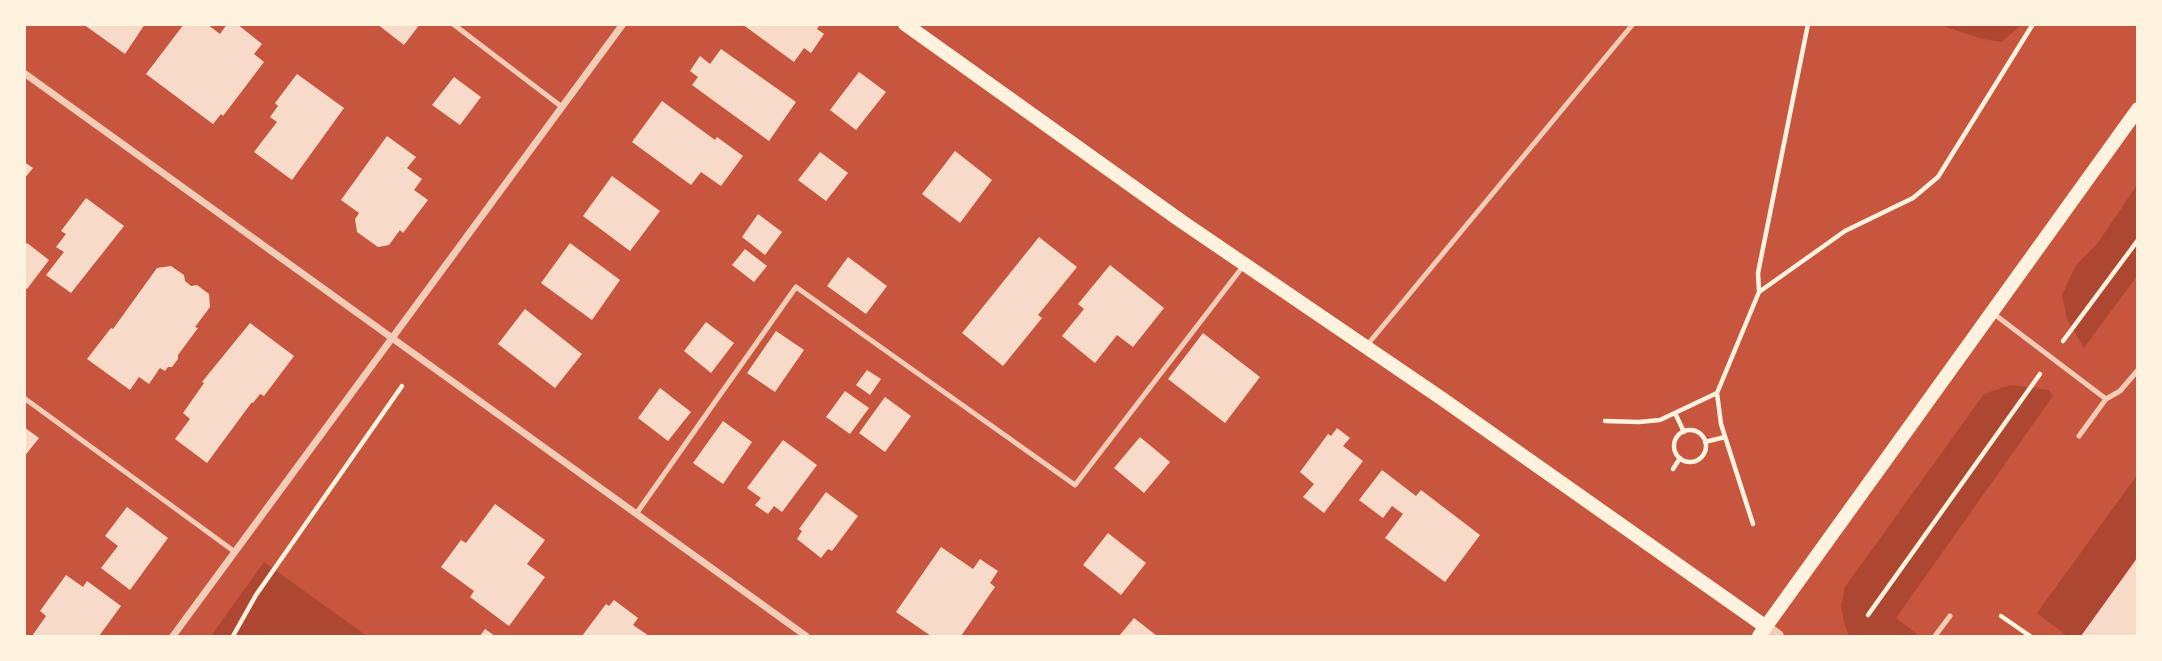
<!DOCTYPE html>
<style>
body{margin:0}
#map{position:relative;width:2162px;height:661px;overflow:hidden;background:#c8553d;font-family:Lora,serif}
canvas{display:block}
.frame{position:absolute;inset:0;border:26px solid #fff3e0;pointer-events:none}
</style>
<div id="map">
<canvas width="2162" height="661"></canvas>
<div class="frame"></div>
</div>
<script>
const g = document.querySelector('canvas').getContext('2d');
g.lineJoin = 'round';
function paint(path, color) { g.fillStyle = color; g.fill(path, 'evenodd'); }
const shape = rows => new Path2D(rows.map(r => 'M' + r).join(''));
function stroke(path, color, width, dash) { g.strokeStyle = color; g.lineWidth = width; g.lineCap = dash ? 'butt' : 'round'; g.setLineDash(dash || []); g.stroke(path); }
paint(shape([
 [1943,25,2021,25,2002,42,1982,39,1949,28],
 [2137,185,2137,276,2084,348,2067,319,2062,295,2076,265,2097,244],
 [2010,385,2049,390,2053,396,1896,618,1917,634,1915,636,1849,636,1844,623,1841,605,1845,587,1984,394],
 [2137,475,2137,557,2081,636,2067,636,2037,613],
 [264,562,367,636,211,636]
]), '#ae4732');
paint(shape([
 [83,24,145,24,125,54],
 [184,24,207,24,220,34,227,24,237,24,262,44,254,54,264,62,223,116,221,114,213,124,146,74],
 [377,24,420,24,404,45],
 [742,24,820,24,817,29,824,34,811,53,804,48,794,62],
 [721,49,796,102,769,141,692,85,698,77,690,71,700,56,710,64],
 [859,72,886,92,856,130,830,110],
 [297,74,344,108,292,180,254,152,277,122,270,117,278,106,275,103],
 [454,77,481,97,460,125,432,105],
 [662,101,715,140,717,137,743,156,721,186,701,172,691,185,632,142],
 [387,136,416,157,407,168,422,179,414,190,428,200,403,233,400,230,389,245,378,247,357,232,355,219,359,213,341,200],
 [955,151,992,180,960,223,922,194],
 [820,152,848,173,826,201,798,180],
 [24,162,33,168,24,179],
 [612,176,660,211,630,251,583,216],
 [86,198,124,226,71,293,46,275,64,252,56,247,66,234,61,231],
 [758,214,782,232,765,255,742,237],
 [1039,237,1077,267,1038,315,1042,318,1003,366,962,333],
 [27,243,49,260,27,289,24,287,24,246],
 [570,243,620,280,592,320,541,283],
 [745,249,767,266,754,282,732,265],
 [848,257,887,286,866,314,827,286],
 [1110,265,1164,308,1133,347,1117,335,1095,363,1062,336,1084,309,1078,304],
 [171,266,184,275,185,281,191,286,197,285,209,294,210,307,195,327,198,328,178,355,178,359,172,367,168,367,165,371,160,368,149,384,139,377,130,390,87,359,111,328,113,329,157,268],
 [525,309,582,354,555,388,498,344],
 [706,322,734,343,711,373,684,351],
 [250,323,294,356,264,396,260,394,253,403,252,402,207,463,175,439,190,419,183,413,204,383,202,382],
 [776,331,804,350,775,392,747,373],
 [1203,333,1260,377,1225,423,1168,379],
 [867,370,881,379,870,395,856,385],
 [660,388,691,412,668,441,638,418],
 [845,391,869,408,850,434,826,417],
 [885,397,911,416,885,452,859,433],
 [723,421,752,442,723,484,693,463],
 [24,427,39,438,24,457],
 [1337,428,1350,438,1343,446,1363,461,1324,513,1303,497,1314,484,1300,472,1328,434,1331,436],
 [1140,437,1170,462,1144,493,1114,468],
 [783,440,817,465,782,512,774,506,768,514,755,505,761,498,747,488],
 [1382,470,1416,496,1421,490,1480,535,1445,582,1385,538,1403,514,1392,506,1383,518,1359,500],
 [826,492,858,516,832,551,828,549,821,558,797,539,802,531,799,529],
 [495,504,545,540,527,564,545,577,509,626,470,597,474,591,441,567,461,540,466,543],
 [127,507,168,538,130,590,101,568,118,546,105,536],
 [1108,533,1146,563,1121,595,1083,565],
 [941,547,973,569,980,559,998,571,990,583,995,587,961,636,931,636,896,612],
 [2138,557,2138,636,2081,636],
 [66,575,83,587,87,581,121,606,99,636,32,636,46,616,40,611],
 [614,600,638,618,633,625,649,636,582,636,606,604,609,606],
 [1134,618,1157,636,1119,636],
 [485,629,495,636,480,636]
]), '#f7dbc8');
stroke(shape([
 [1759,291,1758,273,1808,24],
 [2063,341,2138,240],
 [1675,413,1684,432],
 [1605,421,1639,422,1660,420,1717,393],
 '1674 446a16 16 0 1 1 32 0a16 16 0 1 1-32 0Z',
 [1705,442,1725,437],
 [1673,469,1680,458],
 [1753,524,1721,424,1717,393,1759,292,1845,231,1913,198,1938,177,2033,24],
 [1868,615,2040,374],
 [2001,616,2030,636],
 [233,636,256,595,402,386]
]), '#fff3e0', 4.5);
stroke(shape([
 [453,24,562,107],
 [1994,314,2106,399],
 [1368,344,1633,24],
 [24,398,235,552],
 [2079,436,2106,399,2120,391,2138,370],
 [636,514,796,287,1075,485,1244,265],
 [1935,636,1950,616]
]), '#f1ccb7', 5);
stroke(shape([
 [24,73,806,636],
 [173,636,623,24]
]), '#f1ccb7', 7);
stroke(shape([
 [1766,627,1778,636]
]), '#f1ccb7', 12);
stroke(shape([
 [905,24,1181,221,1441,398,1766,627],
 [1759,636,2138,109]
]), '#fff3e0', 14);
</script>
